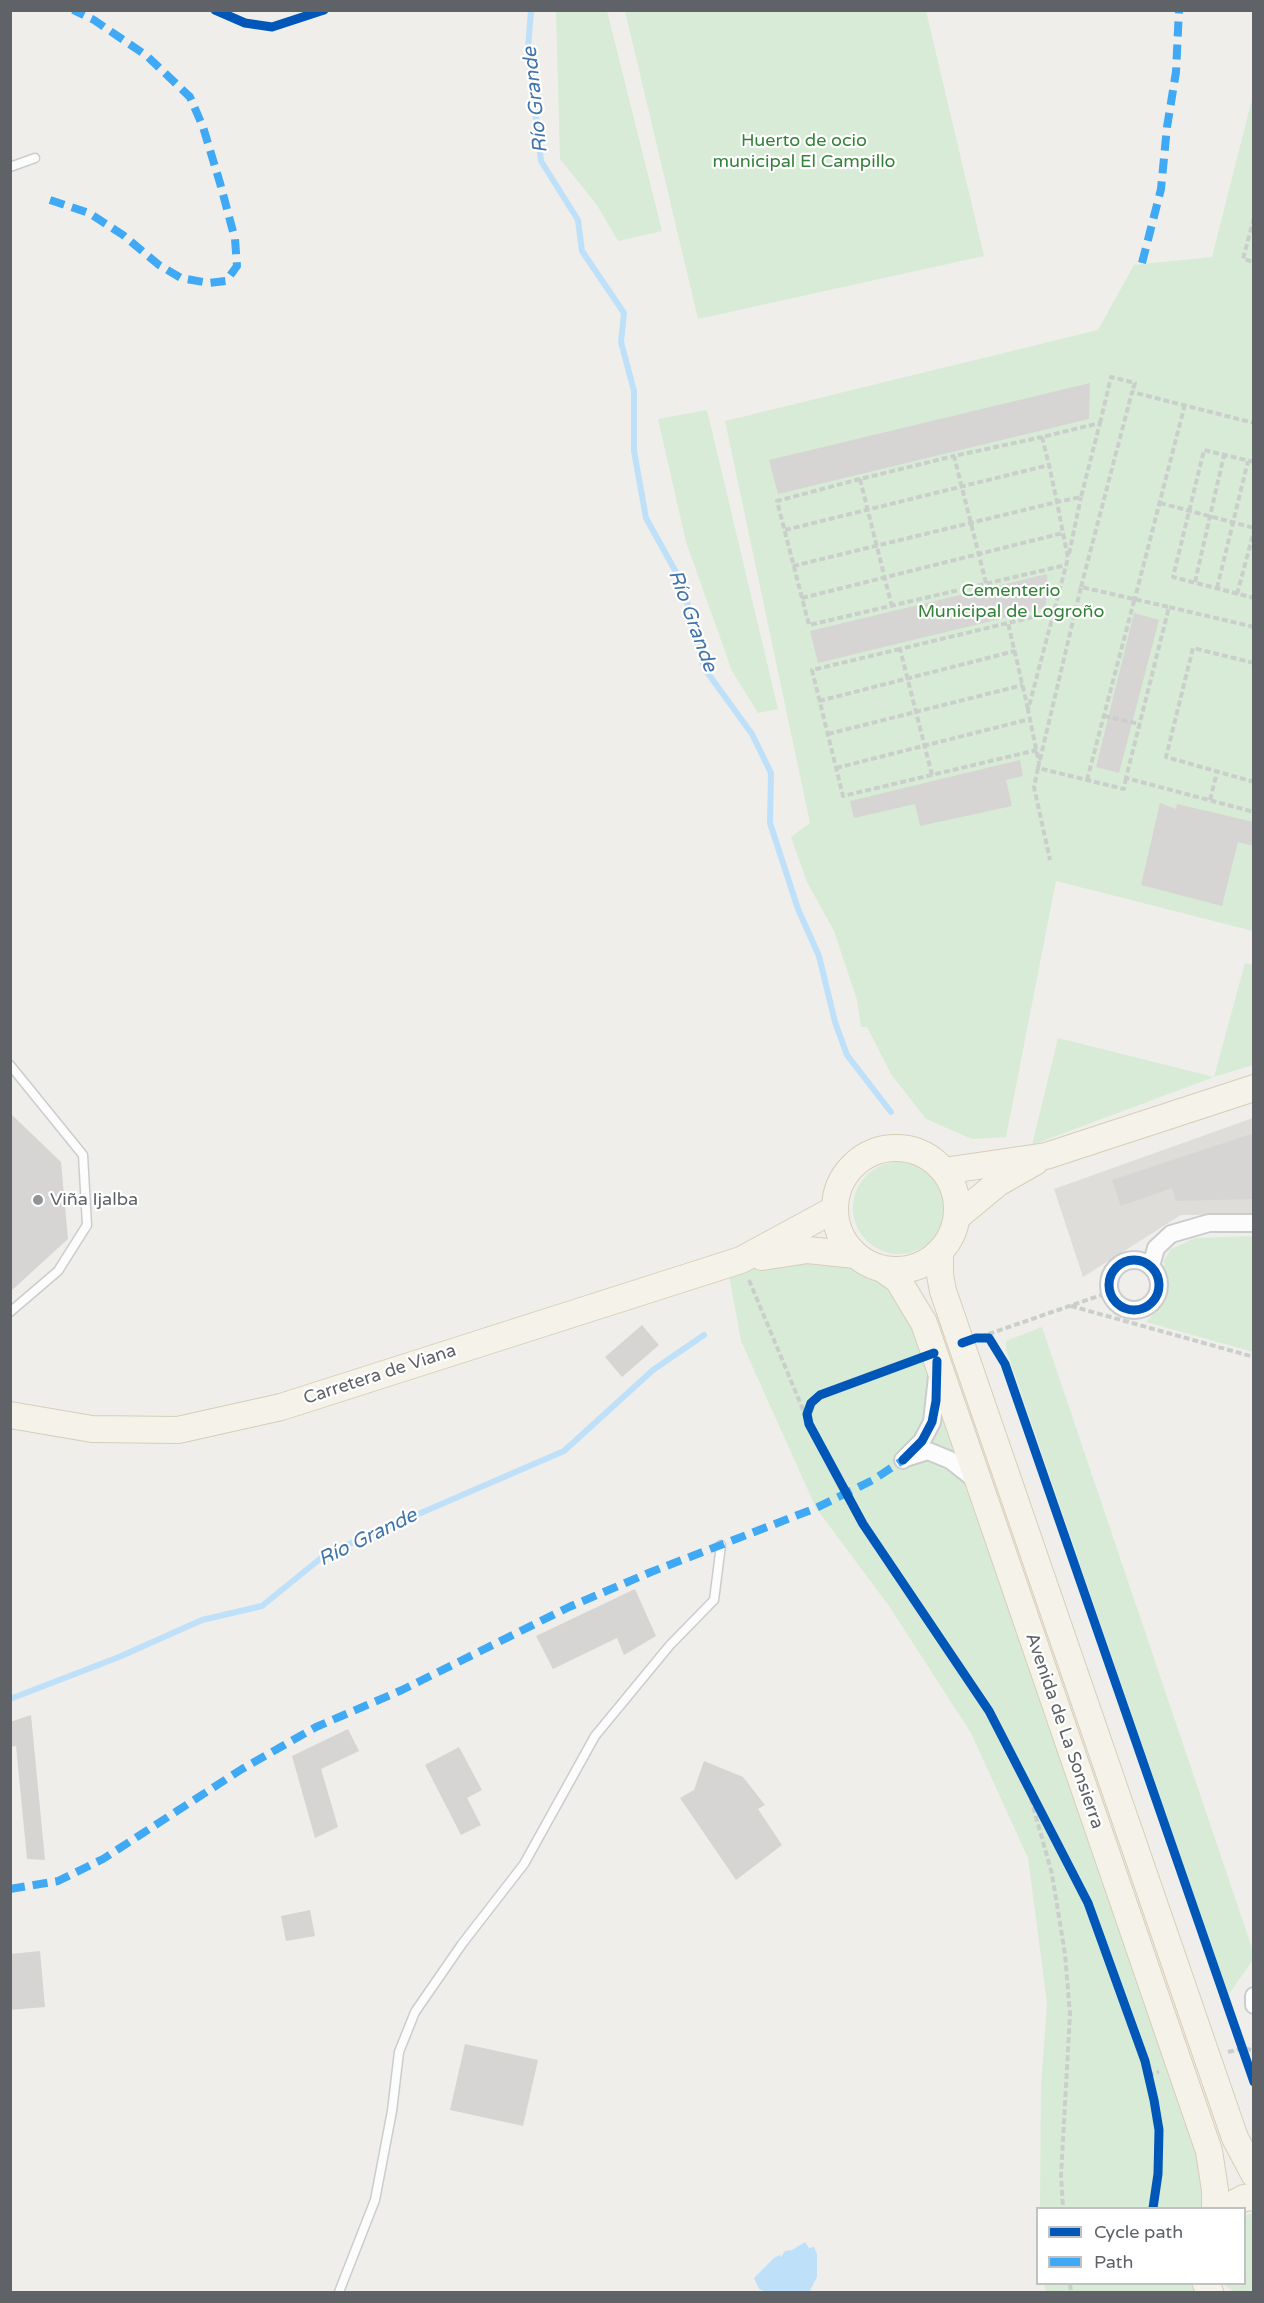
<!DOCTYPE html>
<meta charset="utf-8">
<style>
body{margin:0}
#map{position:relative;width:1264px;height:2303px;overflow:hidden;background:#efeeea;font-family:"Varela Round",sans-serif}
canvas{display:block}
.frame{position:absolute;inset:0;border:12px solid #5f6368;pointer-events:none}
.legend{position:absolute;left:1036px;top:2207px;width:210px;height:78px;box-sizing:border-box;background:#fff;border:2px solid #bfc1c3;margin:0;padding:8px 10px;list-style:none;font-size:18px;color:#5f6368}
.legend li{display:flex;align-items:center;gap:12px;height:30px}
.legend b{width:30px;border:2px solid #bfc1c3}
</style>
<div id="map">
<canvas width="1264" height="2303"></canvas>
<div class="frame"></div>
<ul class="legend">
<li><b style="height:8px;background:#0057b8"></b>Cycle path</li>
<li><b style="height:8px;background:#3fa9f5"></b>Path</li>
</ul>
</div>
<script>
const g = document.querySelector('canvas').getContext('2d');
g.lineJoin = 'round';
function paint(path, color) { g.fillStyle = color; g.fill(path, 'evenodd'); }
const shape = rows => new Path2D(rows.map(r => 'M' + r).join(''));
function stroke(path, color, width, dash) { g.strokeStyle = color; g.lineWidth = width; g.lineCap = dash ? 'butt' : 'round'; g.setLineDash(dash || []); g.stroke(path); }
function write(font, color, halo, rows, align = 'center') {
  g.font = font + ' "Varela Round",sans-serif'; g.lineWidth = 4.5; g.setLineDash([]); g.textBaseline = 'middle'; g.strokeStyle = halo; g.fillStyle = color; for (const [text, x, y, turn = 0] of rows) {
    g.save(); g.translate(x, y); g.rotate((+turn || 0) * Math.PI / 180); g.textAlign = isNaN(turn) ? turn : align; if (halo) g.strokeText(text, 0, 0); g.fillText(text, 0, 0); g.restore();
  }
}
paint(shape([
 [1253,1118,1253,1215,1181,1215,1083,1277,1054,1189]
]), '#dfddda');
paint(shape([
 [556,11,607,11,662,231,618,241,597,205,560,159],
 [625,11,926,11,984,256,698,319],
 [1253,95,1253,931,1056,881,1006,1137,972,1139,926,1119,891,1074,867,1027,861,1027,857,1000,834,931,807,882,791,837,810,823,725,421,1098,330,1134,265,1212,257],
 [707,410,778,709,758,713,732,671,686,542,658,419],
 [1245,963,1253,965,1253,1065,1214,1077,1032,1145,1058,1038,1214,1077],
 '853 1208a46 46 0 1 1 92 0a46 46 0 1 1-92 0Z',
 [1253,1236,1253,1352,1146,1322,1161,1306,1165,1292,1164,1260,1171,1249,1195,1238],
 [855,1255,881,1268,924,1323,1215,2208,1040,2208,1041,2086,1047,2003,1028,1858,971,1733,889,1606,816,1508,741,1341,727,1264],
 [1042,1327,1253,1951,1253,1960,1228,1995,1006,1349,1006,1341],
 [1253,2213,1253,2292,1233,2292,1224,2284,1244,2284,1245,2215],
 [1044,2284,1207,2284,1210,2292,1046,2292]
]), '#d8ebd6');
paint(shape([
 [805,2242,809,2248,814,2247,817,2254,817,2277,809,2292,767,2292,759,2289,754,2278,774,2258,780,2255,781,2257,785,2251,792,2250]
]), '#bfe0f9');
stroke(shape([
 [531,10,528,49,541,161,578,220,582,251,624,313,621,342,634,391,634,451,646,518,682,583,704,668,752,734,771,773,770,823,798,909,819,956,835,1022,847,1055,891,1112],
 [10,1699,119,1657,202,1620,262,1606,326,1554,564,1451,653,1370,704,1335]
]), '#bfe0f9', 6);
paint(shape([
 [1090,383,1089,419,778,494,769,460],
 [1047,574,1048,592,1045,608,818,663,810,631],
 [1134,613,1159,620,1119,773,1096,767],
 [1020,760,1023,776,1006,780,1012,806,920,826,915,804,854,818,850,801],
 [1160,803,1176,809,1177,804,1254,822,1254,846,1238,842,1222,906,1141,885],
 [10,1113,61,1162,68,1239,10,1292],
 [1254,1133,1254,1199,1176,1201,1172,1188,1121,1206,1112,1180],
 [642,1325,659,1345,622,1377,605,1357],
 [635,1589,656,1636,624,1655,617,1638,553,1669,536,1636],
 [31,1715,45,1860,27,1859,16,1746,10,1747,10,1722],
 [348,1729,359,1751,321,1769,338,1827,315,1838,292,1756],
 [459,1747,482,1790,467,1798,481,1825,461,1835,425,1765],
 [704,1761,743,1777,765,1805,758,1809,782,1845,736,1880,680,1798,694,1790],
 [310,1910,315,1936,286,1941,281,1916],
 [40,1951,45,2007,10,2010,10,1954],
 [465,2044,538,2060,523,2126,450,2110]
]), '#d6d5d3');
const service = shape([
 [10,167,35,158],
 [10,1065,83,1155,87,1225,58,1271,10,1312],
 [339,2292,375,2200,392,2111,399,2052,415,2012,462,1944,524,1864,595,1736,670,1645,714,1600,721,1545]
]);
const minor = shape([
 '1109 1285a25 25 0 1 1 50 0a25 25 0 1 1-50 0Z',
 [1151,1266,1156,1248,1171,1234,1209,1223,1254,1223],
 [906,1458,928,1451,950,1460,978,1482],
 [903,1460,922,1441,932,1422,937,1377],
 [1254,1996,1254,2005]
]);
const primary = shape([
 '835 1209a61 61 0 1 1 122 0a61 61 0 1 1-122 0Z',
 [944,1171,1046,1156,1254,1088],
 [957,1217,998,1183,1035,1162],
 [940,1251,940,1275,943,1291,1235,2138,1254,2174],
 [762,1257,808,1250,855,1255],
 [881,1268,898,1280,924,1323,1209,2151,1215,2190,1215,2208],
 [10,1415,92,1429,178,1430,281,1407,741,1260,835,1209],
 [1225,2208,1244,2198,1254,2197],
 [1206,2284,1210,2292]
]);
stroke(service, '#cbcccc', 11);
stroke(minor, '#cbcccc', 20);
stroke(primary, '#d7ceb8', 28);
stroke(shape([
 [1254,218,1243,259,1254,262],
 [1100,423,1111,377,1135,383,1132,392],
 [1254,462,1204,450,1173,577,1254,598],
 [860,479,777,501,809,625,1066,565],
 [1160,503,1254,528],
 [785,530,1049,465],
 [1069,554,1081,497],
 [793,566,1057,502,1081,497,1100,423,1042,437,1049,465,1057,502,1063,533,1068,558,1028,710,1039,763],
 [1195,582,1224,455],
 [986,583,954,456,1042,437],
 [1081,587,1132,392,1254,423],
 [1217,588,1248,461],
 [1237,594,1254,531],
 [802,598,1063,533],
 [1134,602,1185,404],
 [892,607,860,479,954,456],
 [1254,627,1169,607,1126,778,1254,812],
 [900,649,812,670,843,796,1037,750],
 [1254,663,1193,648,1166,757,1254,782],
 [819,701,1015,651],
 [1028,709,1008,623,1054,612],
 [1104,716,1140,724],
 [828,734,1023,685],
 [836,768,1030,719],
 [1038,768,1034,787,1050,860],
 [932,775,900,649,1008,623],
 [1126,778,1124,789,1038,768,1081,587,1169,607],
 [1087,780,1134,601],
 [1210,800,1217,772],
 [749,1280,809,1424],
 [1071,1306,1254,1357],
 [980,1337,1110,1292],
 [1026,1781,1052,1874,1065,1954,1070,2014,1061,2176,1063,2208],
 [1228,2052,1244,2048,1254,2051],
 [1148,2075,1159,2072],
 [1070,2284,1071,2292]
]), '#cacfcc', 4, [6, 3]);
stroke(service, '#fdfcfc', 8);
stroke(minor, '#fdfcfc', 16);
stroke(primary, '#f4f2e9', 26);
stroke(shape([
 [50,200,89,213,123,235,159,265,181,278,209,283,226,281,237,266,235,239,220,183,203,127,190,97,147,56,94,20,73,10],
 [1142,263,1161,189,1167,127,1176,72,1179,10],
 [10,1889,58,1881,103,1859,242,1769,316,1727,402,1690,569,1607,651,1572,816,1508,873,1480,903,1460]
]), '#3fa9f5', 8, [15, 8]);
stroke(shape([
 [215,10,245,23,272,27,324,10],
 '1109 1285a25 25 0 1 1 50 0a25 25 0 1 1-50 0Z',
 [962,1343,976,1338,989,1338,1005,1364,1254,2082],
 [934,1353,820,1395,811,1403,807,1414,809,1424,863,1524,989,1711,1088,1903,1145,2061,1154,2100,1159,2130,1158,2174,1153,2208],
 [903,1460,922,1441,932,1422,936,1401,937,1361]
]), '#0057b8', 9);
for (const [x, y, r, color] of [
 [38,1200,6,"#919496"]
]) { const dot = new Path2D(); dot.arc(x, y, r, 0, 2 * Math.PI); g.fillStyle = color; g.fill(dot); stroke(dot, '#fff', 2); }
write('18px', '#348238', '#fff', [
 ["Huerto de ocio",804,141],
 ["municipal El Campillo",804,162],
 ["Cementerio",1011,591],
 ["Municipal de Logroño",1011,612]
]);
write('18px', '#5f6368', '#fff', [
 ["Viña Ijalba",50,1200]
], 'left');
write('18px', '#5f6368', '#fff', [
 ["Carretera de Viana",380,1375,-18],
 ["Avenida de La Sonsierra",1064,1731,71]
]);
write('italic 20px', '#4174aa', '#fff', [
 ["Río Grande",536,100,-96],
 ["Río Grande",692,621,70],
 ["Río Grande",368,1538,-26]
]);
</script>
